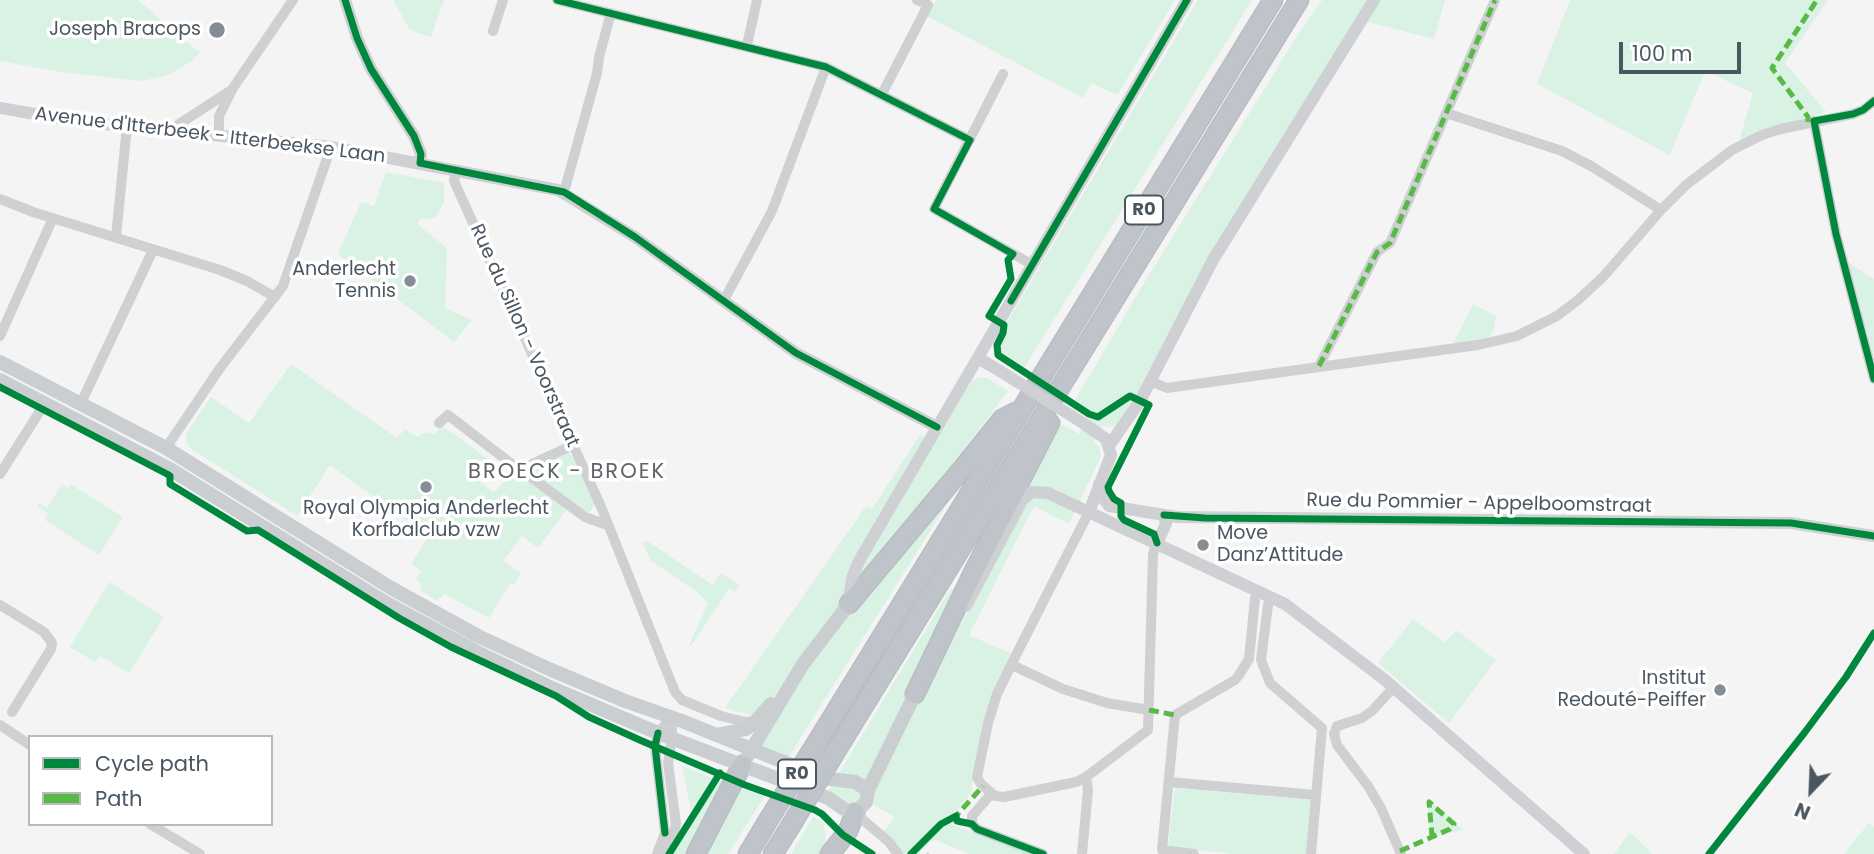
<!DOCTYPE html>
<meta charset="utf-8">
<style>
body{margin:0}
#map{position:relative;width:1874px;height:854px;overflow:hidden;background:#f4f4f4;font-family:Poppins,sans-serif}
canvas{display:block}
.legend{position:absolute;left:28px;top:735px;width:245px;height:91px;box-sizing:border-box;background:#fff;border:2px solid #b7bbc0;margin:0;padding:9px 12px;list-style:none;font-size:21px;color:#4a5661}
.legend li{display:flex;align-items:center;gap:14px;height:35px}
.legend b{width:35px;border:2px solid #b7bbc0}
.north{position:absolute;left:1776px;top:756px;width:70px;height:70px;-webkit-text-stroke:5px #fff;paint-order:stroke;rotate:203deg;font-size:19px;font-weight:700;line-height:28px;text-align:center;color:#4a5661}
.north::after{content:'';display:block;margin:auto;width:24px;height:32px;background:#4a5661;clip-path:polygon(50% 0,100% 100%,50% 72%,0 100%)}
.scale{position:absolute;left:1619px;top:42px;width:122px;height:32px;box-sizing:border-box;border:4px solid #4a5661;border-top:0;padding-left:9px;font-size:21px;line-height:24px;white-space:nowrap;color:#4a5661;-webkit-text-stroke:5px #fff;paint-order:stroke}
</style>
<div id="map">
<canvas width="1874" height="854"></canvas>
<ul class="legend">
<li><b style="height:9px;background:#00873e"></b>Cycle path</li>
<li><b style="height:9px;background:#58b947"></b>Path</li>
</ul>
<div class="north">N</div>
<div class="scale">100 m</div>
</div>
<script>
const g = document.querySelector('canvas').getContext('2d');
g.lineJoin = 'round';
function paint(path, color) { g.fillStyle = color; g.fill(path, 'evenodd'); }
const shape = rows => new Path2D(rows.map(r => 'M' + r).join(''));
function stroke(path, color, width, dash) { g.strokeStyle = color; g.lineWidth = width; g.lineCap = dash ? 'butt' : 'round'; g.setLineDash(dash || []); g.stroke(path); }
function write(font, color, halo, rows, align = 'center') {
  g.font = font + ' Poppins,sans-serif'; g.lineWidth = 7; g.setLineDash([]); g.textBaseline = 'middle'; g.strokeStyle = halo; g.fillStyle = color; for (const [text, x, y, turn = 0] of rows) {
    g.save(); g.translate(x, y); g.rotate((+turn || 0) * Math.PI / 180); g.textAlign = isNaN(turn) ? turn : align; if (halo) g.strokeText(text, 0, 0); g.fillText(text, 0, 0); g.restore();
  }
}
paint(shape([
 [0,0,138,0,200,53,190,62,168,75,142,81,60,72,0,61],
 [393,0,444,0,431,37,410,30],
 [936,0,1175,0,1117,95,1091,83,1083,98,927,16],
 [1198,0,1252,0,1024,368,1003,355,999,346,1006,333,1006,324],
 [1322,0,1445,0,1434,39,1357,19,1173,324,1123,420,1114,427,1102,426,1094,441,1099,447,1101,456,1069,524,1034,506,969,635,1012,654,983,722,971,793,953,814,951,824,1029,854,970,854,935,840,930,842,918,854,902,854,884,831,895,817,872,804,846,804,827,793,951,588,956,591,916,678,930,684,1024,504,1023,489,1062,424,1079,434,1092,411,1075,400,1147,278,1301,30],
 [1570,0,1828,0,1785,63,1826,112,1770,129,1739,141,1753,93,1705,71,1670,155,1537,84],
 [386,172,444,183,444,202,436,217,420,220,417,224,447,248,445,308,472,320,454,342,338,254,361,202,374,206],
 [1848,262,1874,279,1874,356],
 [1473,304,1496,316,1494,328,1487,340,1458,344,1454,342],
 [291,364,397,438,405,429,417,437,425,432,435,434,441,425,492,462,478,480,494,493,514,470,567,509,538,548,522,536,503,561,521,573,514,585,510,584,489,618,444,594,437,601,420,590,423,585,416,579,421,571,411,564,429,536,330,465,297,516,190,448,185,436,211,397,249,423],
 [980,377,987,378,1008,391,949,469,962,480,788,758,765,751,761,745,765,701,752,715,725,708,866,506,872,509,920,435,936,441,972,381],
 [567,452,574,458,595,504,590,512,585,512,534,474,536,467],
 [62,484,68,488,70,484,123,517,99,555,45,520,48,514,37,506,39,503,47,508],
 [646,540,713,585,721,573,739,585,735,592,729,589,691,646,689,646,708,603,697,592,650,560,643,544],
 [109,582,164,617,129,673,100,656,96,661,93,661,70,647],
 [1413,619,1445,643,1456,630,1496,660,1449,723,1378,663],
 [682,766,722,782,685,854,667,854,692,815],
 [736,788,766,794,728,854,702,854],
 [1175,788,1312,800,1307,854,1235,854,1168,847],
 [1430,800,1463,830,1431,837,1427,802],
 [813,817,822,822,825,831,826,849,823,854,791,854],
 [1869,823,1874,827,1874,854,1844,854],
 [1630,832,1652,854,1614,854]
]), '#d9f2e3');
stroke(shape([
 [927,854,928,854]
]), '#aee2f0', 2.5);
const highway = shape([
 [849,604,962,469,1002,419,1016,412],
 [915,694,974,571,1050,423],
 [825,729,1273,0],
 [844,738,1299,0],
 [696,854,742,765],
 [748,854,769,819],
 [773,854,790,827],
 [830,854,848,831,855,813]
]);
stroke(highway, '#b9bec3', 21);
stroke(shape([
 [557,0,826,67,970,140],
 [493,31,503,0],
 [747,45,757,0],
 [1003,74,934,209,1033,265],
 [882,94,928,5,917,0],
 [1446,113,1562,151,1591,166,1661,210],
 [1814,121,1836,234,1874,379],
 [178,130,179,124,230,91],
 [219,135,219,116,233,88,293,0],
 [456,170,454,181,602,509,675,692,682,700,721,716,745,722,756,721],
 [564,192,597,73,599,57,611,13],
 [0,199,33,212,220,270,247,281,275,297],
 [116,237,127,126],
 [724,300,772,211,826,67],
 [0,336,53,218],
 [1319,366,1377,252,1390,243,1495,0],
 [1150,381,1167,388,1174,387,1478,345,1517,336,1557,316,1578,300,1603,277,1661,210,1686,185,1732,150,1762,135,1781,129,1853,114,1863,110,1874,101],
 [81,403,153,250],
 [439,423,448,415,513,465,527,470],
 [573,445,532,464,527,470,528,475,585,517,607,525],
 [166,448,220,368,283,286,331,147],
 [0,474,45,403],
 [1089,512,1018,651,997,694,988,723,977,777,981,784,995,796,1004,797,1076,782,1086,777,1148,730,1153,554,1157,543],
 [1272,597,1268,605,1261,660,1270,683,1322,728,1311,854],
 [0,605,44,632,52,643,51,649,12,712],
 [1012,665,1063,689,1107,703,1149,710],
 [1393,688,1372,711,1362,718,1337,726,1334,734,1337,745,1368,786,1381,808,1401,854],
 [0,725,30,745],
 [1169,782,1316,795],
 [991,794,972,816,972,824,977,829,1043,854],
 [855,813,889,842,898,854],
 [150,824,200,854],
 [657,854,665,833,655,746,658,733,672,717],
 [663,854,673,837,676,824,668,763,672,738,672,717],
 [1082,854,1088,790,1086,777],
 [1194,854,1162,850,1175,715,1235,680,1239,675,1249,659,1255,598,1258,590]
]), '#ced0d2', 10);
stroke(shape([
 [345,0,357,38,371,69,414,136,421,154,420,163],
 [0,108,74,121,331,147,558,190,635,237,796,353,937,427],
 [978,358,1000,371],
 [1083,423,1106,439,1111,455,1089,512],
 [1109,446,1140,401,1213,260,1374,0],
 [1099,484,1100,494,1109,506,1177,517,1791,523,1874,536],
 [1157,543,1166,524,1164,515],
 [849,603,852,578,859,561,1187,0],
 [966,606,1023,499,1032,492,1048,493,1285,604,1385,680,1584,854]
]), '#ced0d4', 12);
stroke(shape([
 [0,362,166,448,391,588,478,636,549,669,625,701,682,721,776,759,830,779,855,782,868,790],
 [0,380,170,469,386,603,479,653,554,689,658,733,828,798,844,809,855,813,866,802,868,790,915,694],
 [716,735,746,729,756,721,771,704],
 [747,757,803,664,849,604]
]), '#caced1', 14);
stroke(highway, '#bec4c9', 18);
const highwayBridge = shape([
 [769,819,825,729],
 [790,827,844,738]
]);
stroke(highwayBridge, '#b9bec3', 21, []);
stroke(shape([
 [1000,371,1083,423]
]), '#ced0d4', 12);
stroke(highwayBridge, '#bec4c9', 18);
stroke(shape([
 [1808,122,1808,117,1772,68,1817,0],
 [1319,366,1377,252,1390,243,1495,0],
 [1149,710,1175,715],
 [957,821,956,816,983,786],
 [1400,851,1450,829,1454,824,1429,802,1432,836]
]), '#58b947', 5, [10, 5]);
stroke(shape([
 [345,0,357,38,371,69,414,136,421,154,420,163,564,192,635,237,796,353,937,427],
 [557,0,826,67,970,140,934,209,1013,254,1008,260,1011,279,989,316,1004,325,1003,333,997,345,998,355,1089,414,1098,417,1130,396,1149,405,1108,487,1109,491,1114,499,1121,503,1121,516,1124,520,1154,534,1157,543],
 [1874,101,1863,110,1853,114,1814,121,1836,234,1874,379],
 [1011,301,1187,0],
 [0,387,167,474,170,476,170,484,247,531,258,530,399,618,451,647,556,696,589,717,642,741,745,785,815,810,822,814,843,835,872,854],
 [1164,515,1205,518,1791,523,1874,536],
 [658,733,655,746,665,833],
 [669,854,720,773],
 [911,854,941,824,956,816,957,821,972,824,977,829,1043,854],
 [1709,854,1805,732,1846,677,1874,633]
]), '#00873e', 7);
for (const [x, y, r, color] of [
 [217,30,9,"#868d94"],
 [410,281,7,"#868d94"],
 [426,487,7,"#868d94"],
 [1203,545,7,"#868d94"],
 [1720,690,7,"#868d94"]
]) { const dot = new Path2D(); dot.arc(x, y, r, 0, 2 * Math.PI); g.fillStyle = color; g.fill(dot); stroke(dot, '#fff', 2.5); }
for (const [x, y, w] of [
 [1144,210,38],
 [797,774,38]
]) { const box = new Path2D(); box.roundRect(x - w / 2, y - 14.5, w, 29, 5); g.fillStyle = '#fff'; g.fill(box); stroke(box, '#4a5661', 2); }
write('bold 18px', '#4a5661', null, [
 ["R0",1144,210],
 ["R0",797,774]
]);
write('19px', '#4a5661', '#fff', [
 ["Joseph Bracops",201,30],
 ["Anderlecht",396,270],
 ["Tennis",396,292],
 ["Royal Olympia Anderlecht",426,509,"center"],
 ["Korfbalclub vzw",426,531,"center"],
 ["Move",1217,534,"left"],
 ["Danz’Attitude",1217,556,"left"],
 ["Institut",1706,679],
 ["Redouté-Peiffer",1706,701]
], 'right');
write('19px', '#4a5661', '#fff', [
 ["Avenue d'Itterbeek - Itterbeekse Laan",210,136,7],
 ["Rue du Sillon - Voorstraat",524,336,66],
 ["Rue du Pommier - Appelboomstraat",1479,504,1]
]);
g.letterSpacing = '2px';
write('21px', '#5f6368', '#fff', [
 ["BROECK - BROEK",567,473]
]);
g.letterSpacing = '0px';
</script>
